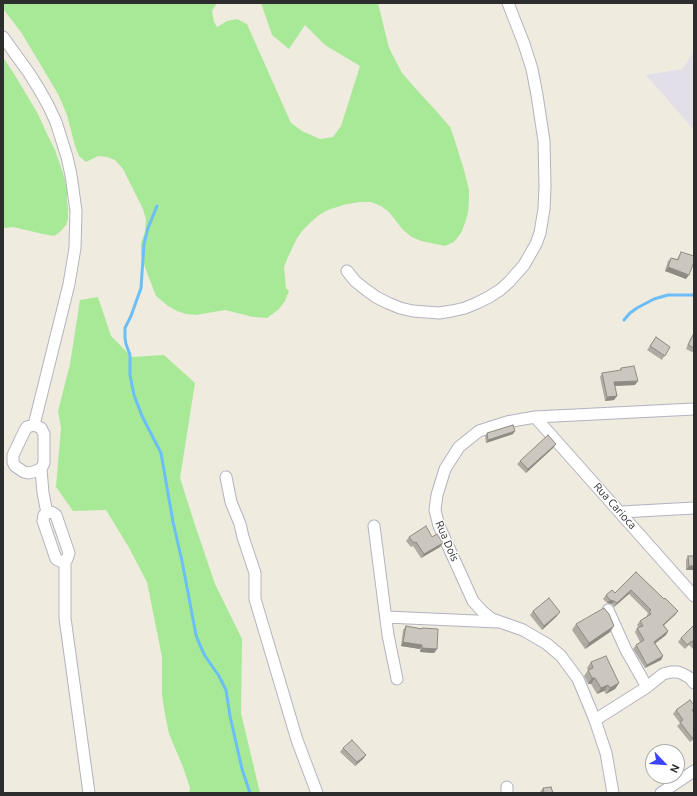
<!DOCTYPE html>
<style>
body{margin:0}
#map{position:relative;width:697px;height:796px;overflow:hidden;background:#efebdf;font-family:Ubuntu,sans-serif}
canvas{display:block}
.frame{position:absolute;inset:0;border:4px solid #2d2d2d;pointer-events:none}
.north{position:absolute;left:645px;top:744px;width:40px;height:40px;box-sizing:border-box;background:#fff;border:1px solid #ababab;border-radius:50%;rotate:115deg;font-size:11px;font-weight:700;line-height:16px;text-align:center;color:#2d2d2d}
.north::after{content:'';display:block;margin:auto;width:14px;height:18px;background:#3c44ff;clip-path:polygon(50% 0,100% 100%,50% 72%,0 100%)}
</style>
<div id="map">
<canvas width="697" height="796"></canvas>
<div class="frame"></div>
<div class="north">N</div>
</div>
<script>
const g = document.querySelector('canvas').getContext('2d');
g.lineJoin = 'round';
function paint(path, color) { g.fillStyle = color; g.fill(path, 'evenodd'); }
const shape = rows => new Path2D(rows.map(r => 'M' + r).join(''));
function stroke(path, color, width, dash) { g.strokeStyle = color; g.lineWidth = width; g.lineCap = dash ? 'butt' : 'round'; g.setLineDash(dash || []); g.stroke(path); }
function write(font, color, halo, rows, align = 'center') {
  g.font = font + ' Ubuntu,sans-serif'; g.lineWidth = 3; g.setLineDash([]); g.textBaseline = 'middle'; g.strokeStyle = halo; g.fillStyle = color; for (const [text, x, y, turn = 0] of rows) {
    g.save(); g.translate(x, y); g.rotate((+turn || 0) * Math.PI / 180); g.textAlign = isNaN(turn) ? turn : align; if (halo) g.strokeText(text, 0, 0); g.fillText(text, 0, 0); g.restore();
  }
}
paint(shape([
 [694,50,694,130,646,75,683,69]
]), '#e3dfe8');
paint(shape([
 [3,3,217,3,212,11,214,22,217,27,227,21,237,19,247,24,291,123,302,131,320,139,333,137,341,126,360,66,325,45,305,25,289,49,272,35,261,3,378,3,389,48,402,73,416,89,439,114,450,127,454,138,464,170,469,190,469,202,468,212,465,223,461,233,454,242,445,246,421,241,412,237,403,230,389,212,381,206,371,202,359,202,343,205,328,210,319,215,311,222,303,230,297,238,288,257,284,267,286,288,289,291,285,301,279,309,267,318,253,317,225,310,196,315,186,314,177,311,168,306,156,296,146,270,141,255,141,243,145,232,146,219,143,209,123,169,115,160,107,157,98,156,86,162,79,156,75,146,67,115,58,94,21,32,3,9],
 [3,57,16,77,38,114,47,134,55,150,64,176,67,188,67,200,68,209,68,219,66,225,60,232,54,236,43,234,13,227,3,228],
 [98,297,111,336,132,357,164,355,195,383,180,478,195,525,215,584,242,639,241,713,260,793,189,793,190,788,183,767,169,734,165,714,162,695,162,657,147,582,128,546,106,510,73,511,56,487,61,428,58,411,70,364,80,300]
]), '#a8e998');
stroke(shape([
 [157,206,148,228,144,244,141,288,131,316,125,328,125,338,126,344,130,355,130,375,134,395,142,416,161,453,173,522,182,561,196,635,199,643,205,656,219,676,226,690,230,716,242,769,250,793],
 [624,320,630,313,637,308,654,299,668,295,694,295]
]), '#6cbef7', 3);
const minor = shape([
 [3,37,29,73,39,89,48,105,56,122,67,157,71,175,76,211,75,248,69,284,34,425],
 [347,271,355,281,365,289,376,297,388,303,400,308,413,311,439,313,452,311,465,308,477,303,489,297,500,290,509,282,524,265,536,244,540,233,544,209,545,186,544,141,537,95,532,69,524,44,508,3],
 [535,417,694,596],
 [34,425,41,428,44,434,44,463,41,469,33,472,28,473,24,472,15,466,13,462,13,455,25,430,27,427,34,425],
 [41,469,43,493,47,513],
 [226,477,231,502,240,524,243,537,255,573,255,599,297,740,317,793],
 [50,512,53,513,56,515,69,553,67,559,65,561,62,562,56,559,43,521,44,515,47,513,50,512],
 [621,512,694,508],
 [374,526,388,635,397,679],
 [65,561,65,618,89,793],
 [608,610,626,650,647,687],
 [386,617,498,622],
 [595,720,647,687,663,674,671,672,678,672,683,674,690,678,694,683],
 [507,787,507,793],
 [613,793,606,753,595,720,578,679,561,656,547,644,523,630,492,619,482,611,473,601,439,526,435,510,437,495,445,469,459,447,479,431,507,422,535,417,694,409],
 [661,793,694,771]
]);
stroke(minor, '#b3b3c1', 13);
stroke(minor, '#fff', 11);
paint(shape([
 [681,252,686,279,665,271,668,261,671,258,677,259],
 [693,335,694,336,694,353,686,349,690,339],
 [656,337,670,347,662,360,647,350],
 [621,368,635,385,615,386,617,396,614,400,605,401,600,377,602,373,619,371],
 [487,433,513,434,486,443,485,436],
 [556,444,553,448,526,473,517,464,520,461],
 [409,537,432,537,443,543,440,547,421,558,413,546,411,547,406,541],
 [688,556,694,556,694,581,693,570,686,570,686,560],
 [636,572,664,599,678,611,675,615,664,625,668,631,666,635,655,643,663,656,661,660,645,668,633,649,636,645,640,642,635,632,637,628,639,628,637,625,640,621,647,616,647,615,648,613,629,594,614,607,612,604,607,603,603,599,606,595,615,593],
 [533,611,557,616,542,630,530,615],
 [576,624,610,632,585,649,572,630],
 [694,625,694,648,693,649,689,645,685,649,678,642,681,638],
 [406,626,421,629,422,628,437,649,434,653,420,652,420,649,401,646,403,630],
 [591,662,619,683,615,689,606,694,604,691,597,694,591,684,588,684,584,676,588,670,587,668],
 [676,710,693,712,694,739,690,742,677,726,680,723,673,714],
 [343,748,366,755,363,759,355,766,340,752],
 [543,788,553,793,540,793,540,792]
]), '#afaba3');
paint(shape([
 [668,267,689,275,686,279,665,271],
 [638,381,635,385,612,386,614,382],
 [617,396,614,400,605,401,607,397],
 [515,431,513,434,486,443,488,440],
 [556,444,553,448,526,473,528,469],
 [443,543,440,547,421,558,424,554],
 [689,566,694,566,694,568,693,570,686,570],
 [631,590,629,594,614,607,617,603],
 [610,600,614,601,612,604,607,603],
 [678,611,675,615,661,628,663,625],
 [560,612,557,616,542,630,544,626],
 [614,626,610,632,585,649,589,643],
 [668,631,666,635,652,646,654,642],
 [403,642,422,645,420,649,401,646],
 [422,648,437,649,434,653,420,652],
 [663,656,661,660,645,668,647,665],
 [592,678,595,678,591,684,588,684],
 [619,683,615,689,606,694,610,688],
 [608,685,604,691,597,694,601,688],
 [366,755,363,759,355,766,357,762]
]), '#8e8b85');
const building = shape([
 [681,252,694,256,694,262,689,275,668,267,671,258,678,260,681,252],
 [693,335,694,336,694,348,688,345,693,335],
 [656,337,670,347,665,356,650,346,656,337],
 [634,366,638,381,614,382,617,396,607,397,602,373,621,370,621,368,634,366],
 [513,425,515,431,488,440,487,433,513,425],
 [548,435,556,444,528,469,520,461,548,435],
 [426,526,432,537,437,534,443,543,424,554,416,542,414,543,409,537,426,526],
 [688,556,694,556,694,566,689,566,688,556],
 [636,572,664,599,665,598,678,611,663,625,668,631,654,642,663,656,647,665,636,645,644,640,637,628,643,626,640,621,651,614,649,611,651,610,631,590,617,603,614,601,610,600,606,595,612,590,615,593,636,572],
 [549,598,560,612,544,626,533,611,549,598],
 [604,608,609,614,614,626,589,643,576,624,604,608],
 [694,625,694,644,692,641,687,645,681,638,694,625],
 [406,626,422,629,422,628,438,629,437,649,422,648,422,645,403,642,406,626],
 [606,656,619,683,610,688,608,685,601,688,595,678,592,678,588,670,593,668,591,662,606,656],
 [690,700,694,705,694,709,692,710,694,713,694,737,692,738,680,722,683,720,676,710,690,700],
 [352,740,366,755,357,762,343,748,352,740],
 [551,787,553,793,544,793,543,788,551,787]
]);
paint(building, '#cbc7be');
stroke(building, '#8e8b85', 1);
write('11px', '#2d2d2d', '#fff', [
 ["Rua Carioca",615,506,48],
 ["Rua Dois",447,541,67]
]);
</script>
